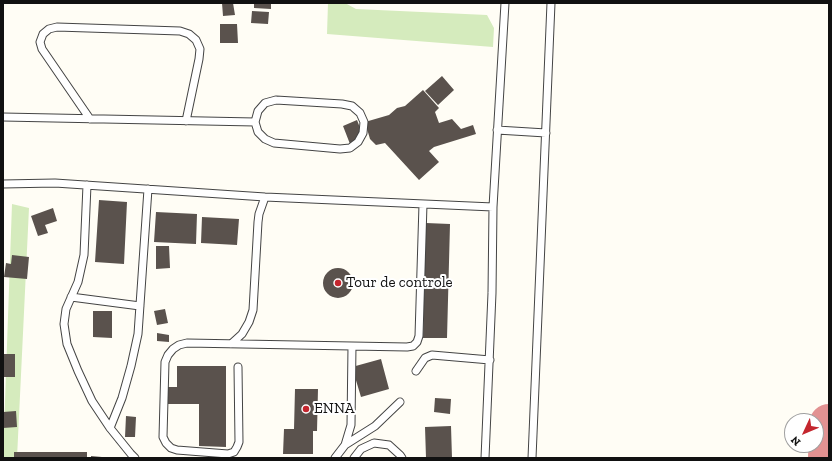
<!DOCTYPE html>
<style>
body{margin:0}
#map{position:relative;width:832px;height:461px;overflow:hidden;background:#fffdf5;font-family:"Zilla Slab",serif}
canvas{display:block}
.frame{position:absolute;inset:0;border:4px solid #111;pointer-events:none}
.north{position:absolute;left:784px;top:413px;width:40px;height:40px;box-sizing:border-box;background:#fff;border:1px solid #a0a0a0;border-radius:50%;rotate:226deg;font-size:11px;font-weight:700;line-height:16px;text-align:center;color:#111}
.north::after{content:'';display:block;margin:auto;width:14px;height:18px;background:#c4262e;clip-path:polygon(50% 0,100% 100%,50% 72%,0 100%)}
</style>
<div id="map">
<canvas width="832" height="461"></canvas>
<div class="frame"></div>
<div class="north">N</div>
</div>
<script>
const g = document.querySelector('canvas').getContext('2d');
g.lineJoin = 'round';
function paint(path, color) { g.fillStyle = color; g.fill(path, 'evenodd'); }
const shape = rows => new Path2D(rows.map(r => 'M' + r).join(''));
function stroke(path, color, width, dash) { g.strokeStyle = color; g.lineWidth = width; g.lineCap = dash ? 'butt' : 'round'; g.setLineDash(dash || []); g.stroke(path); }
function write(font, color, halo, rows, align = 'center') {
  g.font = font + ' "Zilla Slab",serif'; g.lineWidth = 4; g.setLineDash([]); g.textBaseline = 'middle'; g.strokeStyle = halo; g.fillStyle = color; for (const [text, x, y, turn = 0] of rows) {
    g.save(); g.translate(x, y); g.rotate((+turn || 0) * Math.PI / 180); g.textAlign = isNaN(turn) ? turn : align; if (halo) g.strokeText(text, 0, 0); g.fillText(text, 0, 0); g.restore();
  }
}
paint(shape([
 [328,3,345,3,356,9,487,15,494,28,493,47,327,34],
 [12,204,29,208,17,458,3,458]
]), '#d5ebbd');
stroke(shape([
 [828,458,829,424]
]), '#e29292', 40);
paint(shape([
 [222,3,233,3,235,15,223,16],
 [254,3,271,3,271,9,254,8],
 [252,11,269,12,268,24,251,23],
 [220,24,237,24,238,43,220,43],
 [442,76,454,90,438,105,425,91],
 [423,90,439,108,435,112,439,123,452,119,461,129,473,125,476,134,434,147,429,151,439,162,419,180,385,143,376,145,370,139,365,122,389,115,397,108,405,106],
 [357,120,364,138,350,144,343,126],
 [99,200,127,202,124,264,95,262],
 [53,208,57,221,45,225,48,233,38,236,31,216],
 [156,212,197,214,196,244,154,242],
 [202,217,239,219,237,245,201,243],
 [426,223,450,224,447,338,423,338],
 [156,246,169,246,170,268,156,269],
 [12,255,29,257,27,279,4,277,6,263,11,264],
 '323 283a15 15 0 1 1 30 0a15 15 0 1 1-30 0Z',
 [165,309,168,323,157,325,154,311],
 [93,311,112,311,112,338,93,337],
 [157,333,169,335,169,342,157,341],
 [3,354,15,354,15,377,3,377],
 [381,359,389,389,361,397,352,367],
 [177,366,226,366,226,447,199,446,199,404,165,404,165,387,177,387],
 [295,389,318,389,317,431,313,431,313,454,283,454,284,429,294,429],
 [435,398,451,399,450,414,434,412],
 [16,411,17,427,3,428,3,412],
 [126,416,136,417,135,437,125,437],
 [451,426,452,458,426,458,425,427],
 [14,452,87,452,87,458,14,458],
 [91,456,102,457,102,458,91,458]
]), '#5a524d');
const service = shape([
 [276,100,342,104,352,106,360,113,364,122,363,133,358,142,350,148,340,149,274,143,265,139,258,132,255,122,258,111,265,103,276,100],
 [3,117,255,122],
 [90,119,42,49,40,42,43,34,49,29,57,27,180,31,189,34,196,40,200,49,199,59,186,121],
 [497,130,546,133],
 [3,184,55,183,265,197,493,207],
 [87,185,84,255,78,282,66,309,64,324,67,344,78,371,92,401,110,428,131,454,135,458],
 [71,297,140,306],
 [231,344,242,334,249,322,253,310,258,222,259,214,265,197],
 [238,367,239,442,237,447,234,452,228,454,177,450,171,448,166,443,163,437,165,362,168,355,173,349,179,345,187,343,407,347,413,346,417,342,419,336,423,204],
 [416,371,425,358,432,355,490,360],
 [110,428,122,398,131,366,138,334,148,189],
 [345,445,375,426,400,402],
 [335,458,345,445,351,425,352,346],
 [354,458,361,449,374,443,389,445,400,455,402,458],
 [485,458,492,293,493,207,505,3],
 [532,458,551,3]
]);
stroke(service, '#444', 9);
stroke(service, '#fff', 7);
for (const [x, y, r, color] of [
 [338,283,4,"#c4262e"],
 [306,409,4,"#c4262e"]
]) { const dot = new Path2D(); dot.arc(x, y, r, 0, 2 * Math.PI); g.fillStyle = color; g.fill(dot); stroke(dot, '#fff', 1.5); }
write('15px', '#111', '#fff', [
 ["Tour de controle",346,283],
 ["ENNA",314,409]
], 'left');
</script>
